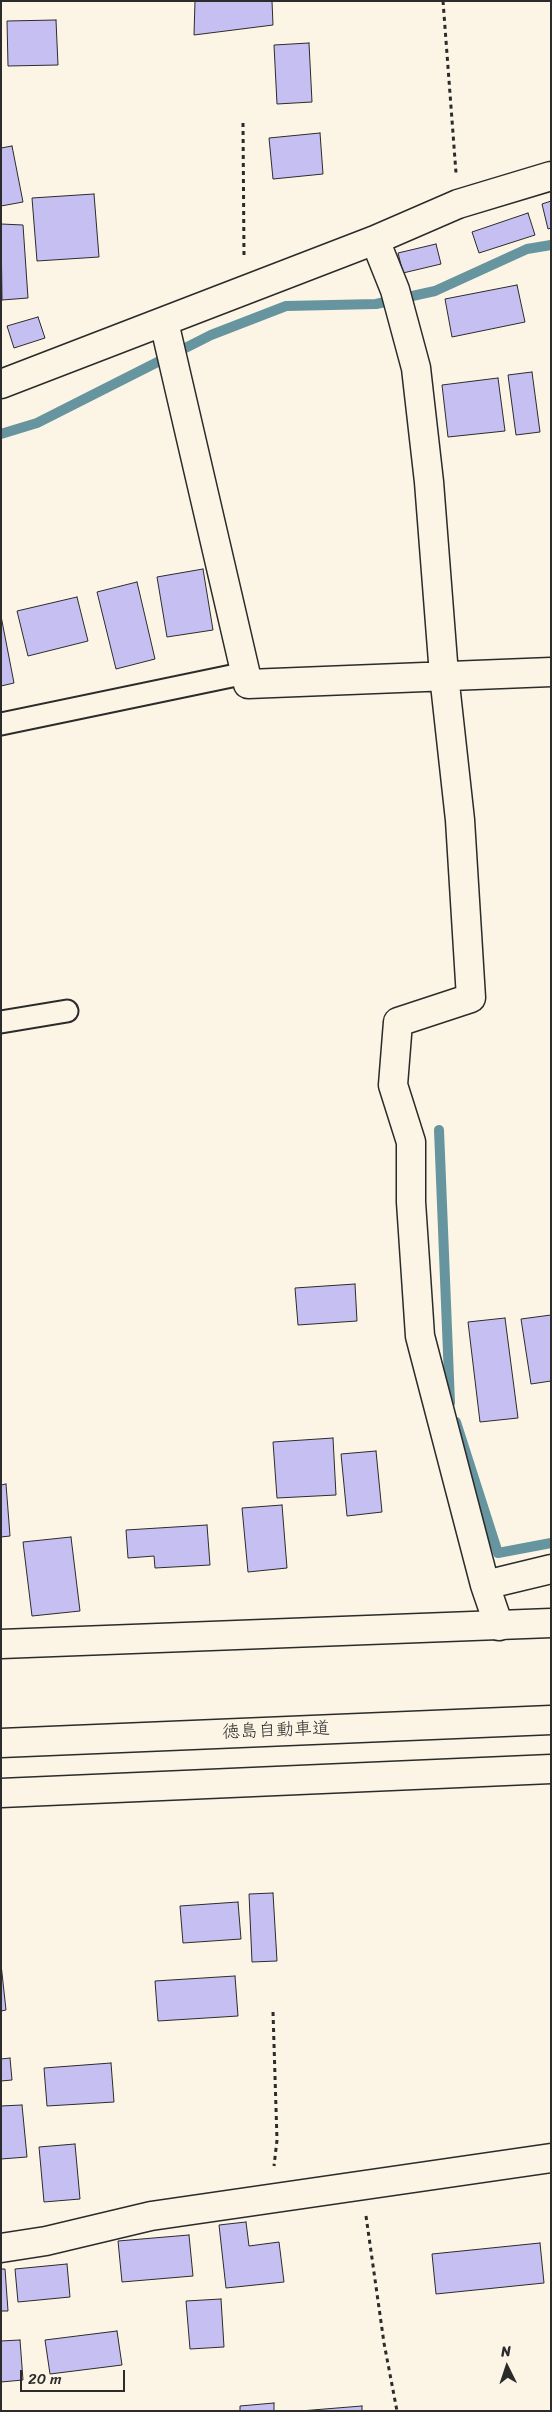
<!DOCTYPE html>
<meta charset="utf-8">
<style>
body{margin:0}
#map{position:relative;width:552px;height:2412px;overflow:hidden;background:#fcf5e5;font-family:Sriracha,sans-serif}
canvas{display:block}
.frame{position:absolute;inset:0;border:2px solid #2b2b2b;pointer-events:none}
.north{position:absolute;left:482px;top:2342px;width:50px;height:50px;-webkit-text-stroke:4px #fcf5e5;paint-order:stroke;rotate:356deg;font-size:14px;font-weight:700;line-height:20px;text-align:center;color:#2b2b2b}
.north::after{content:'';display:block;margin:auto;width:18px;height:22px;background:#2b2b2b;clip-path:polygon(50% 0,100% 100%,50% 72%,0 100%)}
.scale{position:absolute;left:20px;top:2370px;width:105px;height:22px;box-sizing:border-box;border:2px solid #2b2b2b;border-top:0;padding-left:6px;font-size:15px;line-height:18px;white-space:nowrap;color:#2b2b2b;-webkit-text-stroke:4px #fcf5e5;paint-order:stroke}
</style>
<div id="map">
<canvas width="552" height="2412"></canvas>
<div class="frame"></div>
<div class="north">N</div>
<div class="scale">20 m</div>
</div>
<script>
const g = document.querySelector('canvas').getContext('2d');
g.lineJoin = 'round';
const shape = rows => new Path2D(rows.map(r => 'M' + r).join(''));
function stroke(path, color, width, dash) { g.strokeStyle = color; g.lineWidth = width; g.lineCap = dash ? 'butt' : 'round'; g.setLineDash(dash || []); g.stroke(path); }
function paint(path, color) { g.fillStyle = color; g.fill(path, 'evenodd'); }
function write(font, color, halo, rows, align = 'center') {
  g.font = font + ' Sriracha,"Klee One",sans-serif'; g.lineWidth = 4; g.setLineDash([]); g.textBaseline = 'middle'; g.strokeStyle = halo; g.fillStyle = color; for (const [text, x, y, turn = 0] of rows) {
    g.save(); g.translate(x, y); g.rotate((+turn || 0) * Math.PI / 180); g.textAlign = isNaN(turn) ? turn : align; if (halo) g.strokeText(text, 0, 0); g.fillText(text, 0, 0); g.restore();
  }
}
stroke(shape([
 [1,434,37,423,211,335,286,306,376,304,435,291,527,249,551,245],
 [439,1130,450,1403],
 [456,1422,498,1553,551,1543]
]), '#66959f', 10);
const building = shape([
 [195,1,272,1,273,25,194,35,195,1],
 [56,20,58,65,8,66,7,21,56,20],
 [309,43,312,102,277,104,274,45,309,43],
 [320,133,323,174,273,179,269,138,320,133],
 [12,146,23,202,1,206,1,148,12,146],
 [94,194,99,257,37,261,32,198,94,194],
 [551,201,551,228,548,229,542,204,551,201],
 [528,213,535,235,479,253,472,232,528,213],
 [1,224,23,225,28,298,2,300,1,224],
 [436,244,441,264,403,273,398,253,436,244],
 [517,285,525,322,452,337,445,299,517,285],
 [38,317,45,338,14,348,7,326,38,317],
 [532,372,540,432,516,435,508,375,532,372],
 [498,378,505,431,448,437,442,385,498,378],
 [203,569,213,630,167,637,157,577,203,569],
 [137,582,155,659,116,669,97,592,137,582],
 [77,597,88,641,28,656,17,611,77,597],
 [1,616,14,683,1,686,1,616],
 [355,1284,357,1321,298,1325,295,1288,355,1284],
 [551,1315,551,1381,531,1384,521,1319,551,1315],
 [505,1318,518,1418,480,1422,468,1322,505,1318],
 [333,1438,336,1495,277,1498,273,1442,333,1438],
 [376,1451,382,1512,347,1516,341,1454,376,1451],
 [6,1484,10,1536,1,1537,1,1485,6,1484],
 [282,1505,287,1568,248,1572,242,1508,282,1505],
 [207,1525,210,1565,155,1568,154,1556,128,1558,126,1530,207,1525],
 [71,1537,80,1611,32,1616,23,1542,71,1537],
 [273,1893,277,1961,252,1962,249,1894,273,1893],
 [238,1902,241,1939,183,1943,180,1906,238,1902],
 [1,1964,6,2010,1,2011,1,1964],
 [235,1976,238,2016,158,2021,155,1981,235,1976],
 [10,2058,12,2080,1,2081,1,2059,10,2058],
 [111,2063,114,2102,47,2106,44,2068,111,2063],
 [22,2105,27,2157,1,2159,1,2106,22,2105],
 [75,2144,80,2199,44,2202,39,2147,75,2144],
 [246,2222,249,2246,279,2242,284,2282,226,2288,219,2225,246,2222],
 [189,2235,193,2276,122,2282,118,2241,189,2235],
 [540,2243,544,2283,436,2294,432,2254,540,2243],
 [67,2264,70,2297,18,2302,15,2269,67,2264],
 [1,2269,5,2269,8,2311,1,2311,1,2269],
 [221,2299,224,2347,190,2349,186,2301,221,2299],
 [117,2331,122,2365,50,2374,45,2340,117,2331],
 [20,2340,23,2380,1,2382,1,2341,20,2340],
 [274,2403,274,2411,240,2411,240,2406,274,2403],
 [362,2406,362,2411,300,2411,362,2406]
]);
paint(building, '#c6c0f2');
stroke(building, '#2b2b2b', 1);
const lane = shape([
 [1,724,246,673],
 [1,1022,67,1011]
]);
const street = shape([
 [375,240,395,290,416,368,429,482,444,675,460,820,471,998,398,1022,393,1085,411,1142,411,1202,420,1336,485,1585],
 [164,322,248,684,551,672],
 [1,384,375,240,458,204,551,176],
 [499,1626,485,1585,551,1569],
 [1,1793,551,1769],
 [1,2248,46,2241,151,2216,551,2158]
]);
const secondary = shape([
 [1,1644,551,1623]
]);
const highway = shape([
 [1,1743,551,1720]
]);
stroke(lane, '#2b2b2b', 25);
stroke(street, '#2b2b2b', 31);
stroke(secondary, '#2b2b2b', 31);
stroke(highway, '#2b2b2b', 31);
stroke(shape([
 [443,1,456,173],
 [243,123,244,257],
 [273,2012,277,2140,274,2166],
 [366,2216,384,2343,397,2411]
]), '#2b2b2b', 3, [4, 4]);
stroke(lane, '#fcf5e5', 21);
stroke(street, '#fcf5e5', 28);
stroke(secondary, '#fcf5e5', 28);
stroke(highway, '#fcf5e5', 28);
write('18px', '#2b2b2b', '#fcf5e5', [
 ["徳島自動車道",276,1731,-2]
]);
</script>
